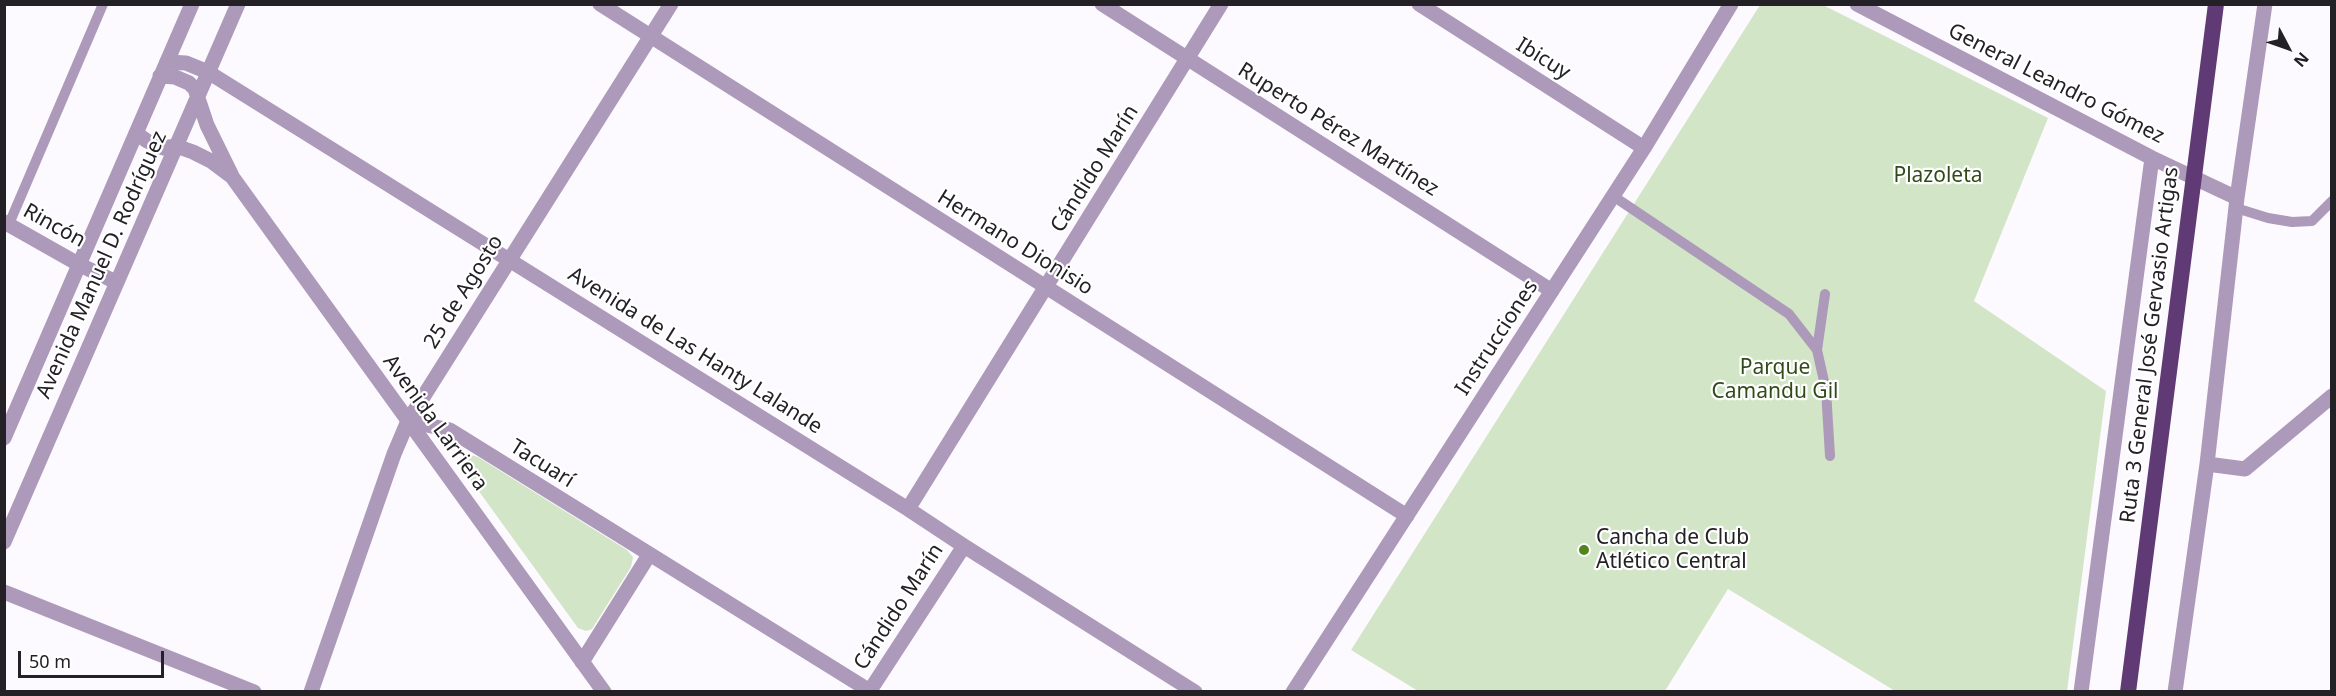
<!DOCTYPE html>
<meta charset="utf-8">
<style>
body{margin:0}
#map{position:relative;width:2336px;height:696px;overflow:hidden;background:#fcfafe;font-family:"Noto Sans",sans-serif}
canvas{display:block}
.frame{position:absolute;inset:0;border:6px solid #232125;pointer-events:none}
.north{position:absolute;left:2258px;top:18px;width:60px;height:60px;-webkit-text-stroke:4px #fff;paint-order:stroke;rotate:131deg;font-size:16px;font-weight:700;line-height:24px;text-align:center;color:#232125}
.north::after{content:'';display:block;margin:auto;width:21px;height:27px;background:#232125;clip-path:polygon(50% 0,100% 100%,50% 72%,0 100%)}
.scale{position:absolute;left:18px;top:651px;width:146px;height:27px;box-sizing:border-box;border:3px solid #232125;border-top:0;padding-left:8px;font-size:18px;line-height:21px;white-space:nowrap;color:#232125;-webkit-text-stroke:4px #fff;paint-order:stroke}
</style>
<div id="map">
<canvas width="2336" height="696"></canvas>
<div class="frame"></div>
<div class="north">N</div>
<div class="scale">50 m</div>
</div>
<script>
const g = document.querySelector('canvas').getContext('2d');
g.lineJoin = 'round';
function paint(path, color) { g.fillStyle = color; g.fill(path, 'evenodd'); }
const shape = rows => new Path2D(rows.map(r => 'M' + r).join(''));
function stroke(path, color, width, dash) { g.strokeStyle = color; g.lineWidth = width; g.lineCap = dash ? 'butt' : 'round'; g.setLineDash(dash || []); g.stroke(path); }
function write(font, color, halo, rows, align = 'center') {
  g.font = font + ' "Noto Sans",sans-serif'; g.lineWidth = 4.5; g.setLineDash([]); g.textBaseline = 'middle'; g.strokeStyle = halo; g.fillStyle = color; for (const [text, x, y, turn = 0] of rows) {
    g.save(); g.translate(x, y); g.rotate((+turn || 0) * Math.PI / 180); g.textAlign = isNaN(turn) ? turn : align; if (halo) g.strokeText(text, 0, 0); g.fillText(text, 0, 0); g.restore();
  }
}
paint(shape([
 [1760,5,1823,5,2048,118,1974,301,2106,391,2067,691,1895,691,1728,589,1665,691,1418,691,1351,650],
 [471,455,478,457,627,550,633,557,631,567,592,629,586,631,578,628,462,468,462,461,466,457]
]), '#d3e5c7');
stroke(shape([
 [1613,196,1789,314,1817,350,1826,390,1830,456],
 [2236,208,2268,218,2292,222,2312,221,2332,201],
 [9,224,103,4],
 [1817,350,1825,294]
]), '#ad99b9', 10);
stroke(shape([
 [600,4,1407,516],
 [1102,4,1552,291],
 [1419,4,1644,148],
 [1857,4,2152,158,2237,198],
 [167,62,186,63,208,72,908,509,964,546,1195,692],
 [4,222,80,265,116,282],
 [408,421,450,430,870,691],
 [2207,464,2245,469,2332,396],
 [908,509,1221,4],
 [4,592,254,692],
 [582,662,649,555],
 [311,692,394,454,408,421,671,4],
 [869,692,964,546],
 [1293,692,1644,148,1731,4],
 [2081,692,2152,158],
 [2175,692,2207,464,2237,198,2265,4]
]), '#ad99b9', 15);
stroke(shape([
 [160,76,175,77,189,83,195,89,207,125,233,178,604,692],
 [136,133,147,141,163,148,176,146,193,152,211,161,231,176],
 [4,438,192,4],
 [4,542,238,4]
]), '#ad99b9', 15);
stroke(shape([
 [2128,692,2216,4]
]), '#603a75', 16);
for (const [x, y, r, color] of [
 [1584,550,6,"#53851a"]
]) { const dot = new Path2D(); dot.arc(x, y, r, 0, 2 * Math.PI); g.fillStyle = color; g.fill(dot); stroke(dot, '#fff', 2); }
write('21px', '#232125', '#fff', [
 ["Ibicuy",1543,59,32],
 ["General Leandro Gómez",2056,84,27],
 ["Ruperto Pérez Martínez",1338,130,32],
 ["Cándido Marín",1095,169,-58],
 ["Rincón",54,226,29],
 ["Hermano Dionisio",1015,243,32],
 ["Avenida Manuel D. Rodríguez",102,265,-66],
 ["25 de Agosto",464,292,-58],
 ["Instrucciones",1497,338,-57],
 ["Ruta 3 General José Gervasio Artigas",2150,345,-83],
 ["Avenida de Las Hanty Lalande",695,351,32],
 ["Avenida Larriera",435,423,54],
 ["Tacuarí",542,464,32],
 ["Cándido Marín",899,607,-57]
]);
write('21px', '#314b18', '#fff', [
 ["Plazoleta",1938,176],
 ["Parque",1775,368],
 ["Camandu Gil",1775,392]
]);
write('21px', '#232125', '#fff', [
 ["Cancha de Club",1596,538],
 ["Atlético Central",1596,562]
], 'left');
</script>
